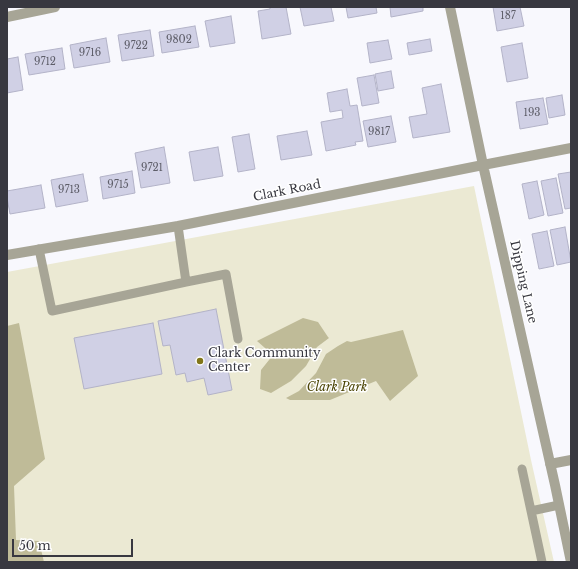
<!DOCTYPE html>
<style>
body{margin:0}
#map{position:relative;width:578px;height:569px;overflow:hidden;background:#f8f8fd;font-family:"Libre Baskerville",serif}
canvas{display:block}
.frame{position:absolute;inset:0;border:8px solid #383840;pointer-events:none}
.scale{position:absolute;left:12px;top:539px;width:121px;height:18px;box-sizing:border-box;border:2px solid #383840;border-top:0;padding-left:5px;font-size:12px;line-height:14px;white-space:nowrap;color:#383840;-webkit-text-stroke:3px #fff;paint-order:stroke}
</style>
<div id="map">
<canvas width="578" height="569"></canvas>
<div class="frame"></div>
<div class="scale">50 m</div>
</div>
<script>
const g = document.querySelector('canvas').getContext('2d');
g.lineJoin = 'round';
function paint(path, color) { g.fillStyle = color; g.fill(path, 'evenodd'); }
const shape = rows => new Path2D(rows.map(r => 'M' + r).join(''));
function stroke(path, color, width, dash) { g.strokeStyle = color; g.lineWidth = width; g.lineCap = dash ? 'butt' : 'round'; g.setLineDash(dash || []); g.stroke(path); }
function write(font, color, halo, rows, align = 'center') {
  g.font = font + ' "Libre Baskerville",serif'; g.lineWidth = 3; g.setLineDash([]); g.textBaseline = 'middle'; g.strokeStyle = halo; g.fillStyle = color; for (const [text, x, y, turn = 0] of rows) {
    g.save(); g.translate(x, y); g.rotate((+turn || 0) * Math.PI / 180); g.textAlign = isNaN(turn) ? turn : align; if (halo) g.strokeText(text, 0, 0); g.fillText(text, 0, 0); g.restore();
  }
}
paint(shape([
 [474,186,531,460,554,562,7,562,7,272]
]), '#ebe9d3');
paint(shape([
 [303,318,318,322,328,337,329,338,317,347,306,366,291,381,271,393,260,389,261,370,273,355,257,341],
 [19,323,45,459,14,486,16,540,39,541,44,562,7,562,7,326],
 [403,330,418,376,390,401,376,381,330,400,290,400,286,398,299,391,316,373,326,354,338,346,347,341,351,342]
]), '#bfbb98');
const building = shape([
 [270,7,286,7,291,34,262,39,258,11,270,9,270,7],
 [300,7,331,7,334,21,304,26,300,7],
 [346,7,376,7,377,13,348,18,346,7],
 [390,7,423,7,423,11,391,17,390,7],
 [493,7,520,7,524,26,497,31,493,7],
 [231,16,235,43,210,47,205,21,231,16],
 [195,26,199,47,162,53,159,32,195,26],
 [150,30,154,56,122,61,118,35,150,30],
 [106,38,110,62,74,68,70,45,106,38],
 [430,39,432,51,409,55,407,43,430,39],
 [388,40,392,59,370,63,367,43,388,40],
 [522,43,528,78,507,82,501,47,522,43],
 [62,48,65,69,29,75,25,54,62,48],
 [18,57,23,90,7,93,7,59,18,57],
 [391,71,394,88,378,91,375,74,391,71],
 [374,75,379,103,362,106,357,78,374,75],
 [441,84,450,132,413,138,409,117,427,114,422,88,441,84],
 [347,89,350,106,357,105,363,141,355,142,356,145,326,151,321,122,343,118,342,110,330,112,327,93,347,89],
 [562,95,565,115,549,118,546,98,562,95],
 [543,98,548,124,520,129,516,102,543,98],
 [391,116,396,142,368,147,363,121,391,116],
 [307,131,312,155,281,160,277,136,307,131],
 [249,134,255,169,238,172,232,137,249,134],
 [164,147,170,183,141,188,135,153,164,147],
 [218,147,223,176,194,181,189,152,218,147],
 [132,171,135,193,103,199,100,177,132,171],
 [571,172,571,208,565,209,558,174,571,172],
 [83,174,88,201,56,207,51,180,83,174],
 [556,178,563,213,548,216,541,181,556,178],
 [537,181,544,215,529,219,522,184,537,181],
 [41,185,45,208,10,214,7,198,7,191,41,185],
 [565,227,571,262,557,265,550,230,565,227],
 [547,231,554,266,539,269,532,234,547,231],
 [216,309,232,390,208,395,204,378,187,382,185,373,176,375,170,345,163,346,158,321,216,309],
 [153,323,162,374,84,389,74,338,153,323]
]);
paint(building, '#d0d0e5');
stroke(building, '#b3b3c8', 1);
stroke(shape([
 [39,249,52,311,186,282,178,226],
 [186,282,226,274,238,339],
 [522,469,542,562],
 [531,511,559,505]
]), '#a7a596', 9);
stroke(shape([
 [450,7,483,165,555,485,571,562],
 [7,17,55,7],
 [7,255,178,226,483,165,571,148],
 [550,464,571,460]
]), '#a7a596', 10);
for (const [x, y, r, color] of [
 [200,361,4,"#817619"]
]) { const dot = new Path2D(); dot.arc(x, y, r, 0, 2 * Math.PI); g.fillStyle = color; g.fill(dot); stroke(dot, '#fff', 1.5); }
write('10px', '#5e5e69', null, [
 ["187",508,16],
 ["9802",179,40],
 ["9722",136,46],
 ["9716",90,53],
 ["9712",45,62],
 ["193",532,113],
 ["9817",379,132],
 ["9721",152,168],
 ["9715",118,185],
 ["9713",69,190]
]);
write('12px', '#383840', '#fff', [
 ["Clark Road",287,191,-11],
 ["Dipping Lane",523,282,77]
]);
write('12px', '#383840', '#fff', [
 ["Clark Community",208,354],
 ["Center",208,368]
], 'left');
write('italic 12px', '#4d4607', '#fff', [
 ["Clark Park",337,388]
]);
</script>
